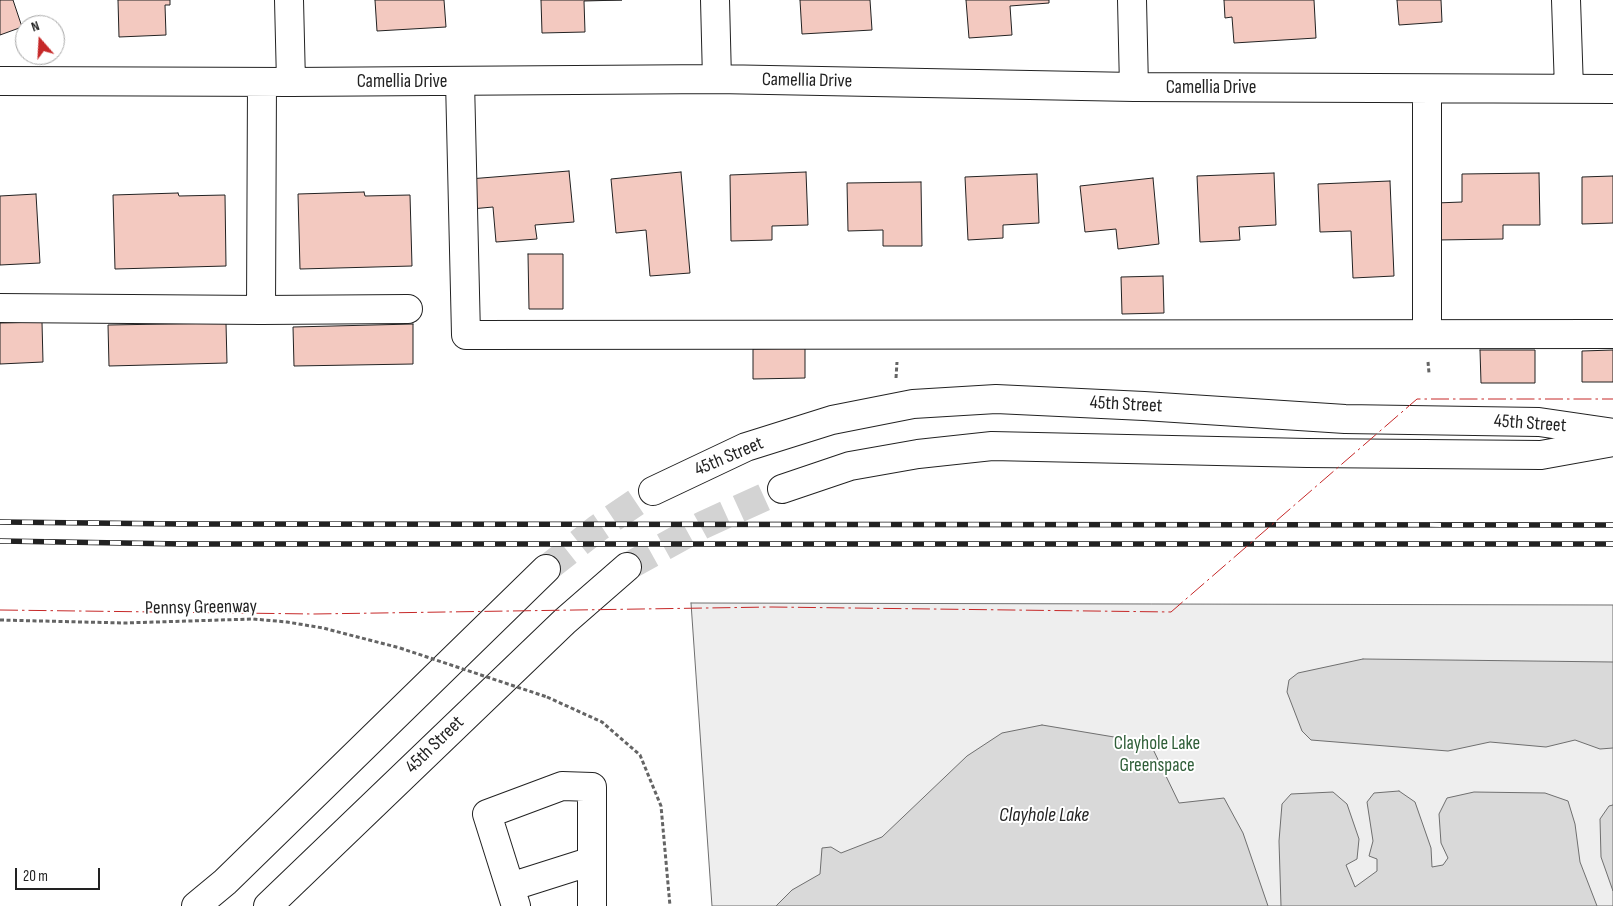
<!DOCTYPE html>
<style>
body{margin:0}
#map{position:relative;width:1613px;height:906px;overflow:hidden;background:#fff;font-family:"Sofia Sans Condensed",sans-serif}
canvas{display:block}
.north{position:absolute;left:15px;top:15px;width:50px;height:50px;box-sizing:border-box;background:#fff;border:1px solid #a7a7a7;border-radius:50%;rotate:341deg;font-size:14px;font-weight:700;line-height:20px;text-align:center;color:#222}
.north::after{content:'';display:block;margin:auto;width:18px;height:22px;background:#c62828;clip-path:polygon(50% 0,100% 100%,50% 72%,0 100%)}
.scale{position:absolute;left:15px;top:868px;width:85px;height:22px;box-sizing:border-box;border:2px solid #222;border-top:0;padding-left:6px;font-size:15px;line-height:18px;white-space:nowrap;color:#222;-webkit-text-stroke:4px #fff;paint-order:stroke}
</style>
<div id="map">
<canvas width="1613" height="906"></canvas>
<div class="north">N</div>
<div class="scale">20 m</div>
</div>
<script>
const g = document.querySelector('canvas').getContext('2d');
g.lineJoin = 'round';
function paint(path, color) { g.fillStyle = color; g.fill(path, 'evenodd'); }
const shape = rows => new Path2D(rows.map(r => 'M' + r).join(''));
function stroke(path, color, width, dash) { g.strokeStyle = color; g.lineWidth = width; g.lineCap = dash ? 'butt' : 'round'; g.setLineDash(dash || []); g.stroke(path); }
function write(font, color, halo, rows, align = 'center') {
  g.font = font + ' "Sofia Sans Condensed",sans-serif'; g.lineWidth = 4; g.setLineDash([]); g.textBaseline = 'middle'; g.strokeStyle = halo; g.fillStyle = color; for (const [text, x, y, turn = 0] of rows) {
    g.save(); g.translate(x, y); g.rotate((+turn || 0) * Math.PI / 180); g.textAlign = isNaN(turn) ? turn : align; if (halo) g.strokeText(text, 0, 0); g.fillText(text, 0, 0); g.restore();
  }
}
const green = shape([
 [691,603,1613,605,1613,906,712,906,691,603]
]);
paint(green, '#eee');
stroke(green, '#6f6f6f', 1);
const water = shape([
 [1363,659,1613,662,1613,748,1600,749,1575,740,1546,747,1490,742,1448,751,1311,740,1302,731,1287,692,1289,680,1298,673,1363,659],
 [1042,725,1150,743,1179,803,1224,798,1243,833,1268,906,776,906,792,890,820,874,822,848,831,847,841,853,882,837,967,756,1002,733,1042,725],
 [1399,791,1415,802,1431,848,1432,867,1443,865,1448,858,1441,843,1439,814,1447,798,1474,792,1545,793,1568,801,1575,824,1580,862,1597,906,1281,906,1279,841,1282,804,1291,794,1333,792,1347,804,1359,839,1357,859,1346,865,1355,887,1377,871,1377,859,1369,856,1373,841,1367,802,1374,793,1399,791],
 [1613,805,1613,891,1601,857,1600,819,1609,806,1613,805]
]);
paint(water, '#d9d9d9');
stroke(water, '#6f6f6f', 1);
const building = shape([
 [0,0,13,0,22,27,0,35,0,0],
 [118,0,170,0,170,5,165,5,166,35,119,37,118,0],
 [375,0,444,0,446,27,377,31,375,0],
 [541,0,622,0,584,1,585,32,542,33,541,0],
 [800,0,870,0,872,30,802,34,800,0],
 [966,0,1049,0,1049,3,1010,6,1012,35,969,38,966,0],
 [1224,0,1314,0,1316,38,1234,43,1232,17,1225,18,1224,0],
 [1397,0,1441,0,1442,22,1399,25,1397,0],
 [569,171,574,222,535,225,537,239,496,242,493,207,471,209,469,179,569,171],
 [681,172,690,273,650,276,646,230,616,233,611,179,681,172],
 [806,172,808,225,772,226,772,240,731,241,730,175,806,172],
 [1274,173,1276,225,1239,227,1240,240,1200,242,1197,176,1274,173],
 [1539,173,1540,225,1503,225,1503,239,1437,240,1436,203,1462,202,1462,174,1539,173],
 [1037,174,1039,223,1003,225,1003,238,968,240,965,177,1037,174],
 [1613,176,1613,223,1582,224,1582,177,1613,176],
 [1153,178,1159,244,1118,249,1116,229,1085,232,1080,186,1153,178],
 [1390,181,1394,276,1353,278,1351,231,1320,232,1318,184,1390,181],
 [921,182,922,246,883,246,883,230,848,231,847,183,921,182],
 [364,192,365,196,410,195,412,266,300,269,298,194,364,192],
 [178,193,179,196,225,195,226,266,115,269,113,195,178,193],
 [36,194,40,263,0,265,0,196,36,194],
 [528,254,563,254,563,309,529,309,528,254],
 [1163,276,1164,313,1122,314,1121,277,1163,276],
 [42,322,43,362,0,364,0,323,42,322],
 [226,323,227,363,109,366,108,325,226,323],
 [413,324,413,364,294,366,293,327,413,324],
 [805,348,805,378,753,379,753,349,805,348],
 [1480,350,1535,350,1535,383,1481,383,1480,350],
 [1613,350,1613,382,1582,382,1582,351,1613,350]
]);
paint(building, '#f3c9c0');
stroke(building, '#222', 1);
stroke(shape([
 [627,567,703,525,782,489],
 [546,569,598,528,653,491]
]), '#d3d3d3', 28, [28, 14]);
const minor = shape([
 [289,0,291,82],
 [715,0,717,79],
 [1132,0,1134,87],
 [1566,0,1569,89],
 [0,81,291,82,717,79,1134,87,1613,89],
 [460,81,466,335,1613,334],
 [0,308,261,310,262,82],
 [261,310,408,309],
 [1427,334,1427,89],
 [510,887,592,861],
 [516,906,487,814,562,786,592,787,592,906]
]);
const major = shape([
 [782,489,850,466,918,454,992,446,1307,453,1541,455,1613,442],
 [653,491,746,447,832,420,913,404,996,399,1144,406,1345,419,1539,422,1613,433],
 [196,906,225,882,546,569],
 [268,906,565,621,627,567]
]);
stroke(minor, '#222', 30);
stroke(major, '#222', 30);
stroke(shape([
 [1428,362,1429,373],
 [896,378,897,362],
 [0,620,124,623,253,619,287,622,323,628,400,648],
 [547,697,602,722,640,755,661,806,670,906]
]), '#646464', 3, [4, 2.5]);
stroke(minor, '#fff', 28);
stroke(major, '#fff', 28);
const rail = shape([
 [0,522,182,524,1613,525],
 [0,541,183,544,1613,544]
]);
stroke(rail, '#222', 5.5);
stroke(rail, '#fff', 4, [11]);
stroke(shape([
 [400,648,547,697]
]), '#646464', 3, [4, 2.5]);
stroke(shape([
 [0,610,314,614,772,607,1171,612,1417,399,1613,399]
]), '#c62828', 1, [18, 4, 2.5, 4]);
write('19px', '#222', '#fff', [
 ["Camellia Drive",807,81,1],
 ["Camellia Drive",402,82],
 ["Camellia Drive",1211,88],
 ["45th Street",1126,405,3],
 ["45th Street",1530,424,4],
 ["45th Street",729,457,-23],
 ["Pennsy Greenway",201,608,-1],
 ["45th Street",435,745,-44]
]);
write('19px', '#2f5e38', '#fff', [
 ["Clayhole Lake",1157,744],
 ["Greenspace",1157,766]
]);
write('italic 20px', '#222', '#fff', [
 ["Clayhole Lake",1044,816]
]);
</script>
